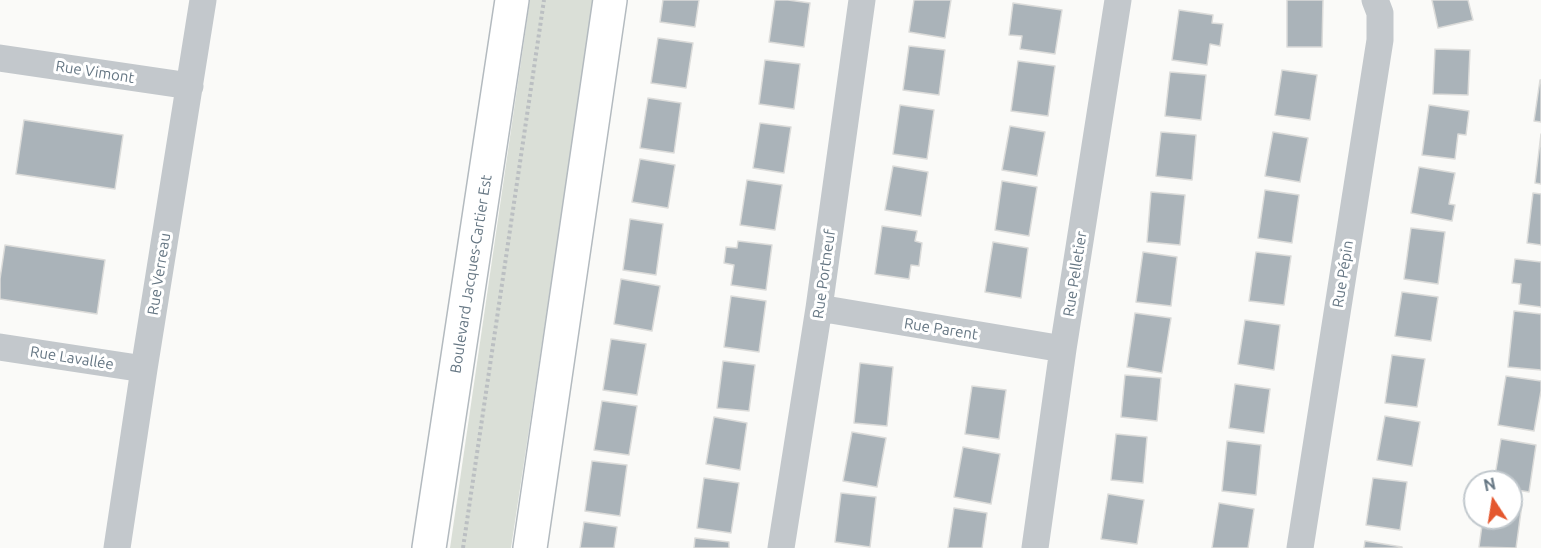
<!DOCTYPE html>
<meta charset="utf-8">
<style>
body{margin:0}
#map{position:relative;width:1541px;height:548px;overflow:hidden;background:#fafaf8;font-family:Ubuntu,sans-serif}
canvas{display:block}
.north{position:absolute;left:1463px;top:470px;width:60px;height:60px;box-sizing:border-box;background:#fff;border:2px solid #c1c8cd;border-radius:50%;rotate:348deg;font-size:16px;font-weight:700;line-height:24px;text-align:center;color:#657683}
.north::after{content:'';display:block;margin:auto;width:21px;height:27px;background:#e4572e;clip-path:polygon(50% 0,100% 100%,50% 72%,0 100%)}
</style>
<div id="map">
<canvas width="1541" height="548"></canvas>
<div class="north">N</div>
</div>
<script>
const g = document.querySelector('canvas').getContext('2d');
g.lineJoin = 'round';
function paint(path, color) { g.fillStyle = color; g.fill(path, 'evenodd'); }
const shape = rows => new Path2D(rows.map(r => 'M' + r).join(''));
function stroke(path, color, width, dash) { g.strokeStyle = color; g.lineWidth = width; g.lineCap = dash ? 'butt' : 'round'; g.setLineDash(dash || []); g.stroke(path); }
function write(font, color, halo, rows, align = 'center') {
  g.font = font + ' Ubuntu,sans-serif'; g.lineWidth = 6; g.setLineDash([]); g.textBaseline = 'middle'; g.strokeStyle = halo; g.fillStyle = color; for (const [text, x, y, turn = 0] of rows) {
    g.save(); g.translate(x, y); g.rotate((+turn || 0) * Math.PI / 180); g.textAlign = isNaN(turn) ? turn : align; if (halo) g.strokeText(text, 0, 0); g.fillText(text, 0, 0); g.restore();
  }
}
paint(shape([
 [530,0,594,0,511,548,450,548]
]), '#dadfd7');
const building = shape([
 [663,0,699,0,695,27,660,22,663,0],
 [775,0,788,0,810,3,804,47,769,42,775,0],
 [914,0,951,0,945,38,909,32,914,0],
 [1287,0,1323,0,1322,47,1287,47,1287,0],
 [1432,0,1468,0,1473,20,1438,28,1432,0],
 [1013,3,1062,10,1055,54,1020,49,1022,36,1009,35,1013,3],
 [1179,10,1213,15,1212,23,1223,24,1220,46,1210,44,1207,65,1172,60,1179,10],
 [658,38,693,43,686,88,651,83,658,38],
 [909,46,945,50,939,95,903,90,909,46],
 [1435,49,1470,50,1468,95,1433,94,1435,49],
 [765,60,800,64,794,109,759,104,765,60],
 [1018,61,1055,66,1048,116,1011,111,1018,61],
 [1282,70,1317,75,1310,120,1275,115,1282,70],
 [1170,72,1206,75,1201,120,1165,116,1170,72],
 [1540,80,1541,80,1541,122,1534,121,1540,80],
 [648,98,681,103,674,153,640,148,648,98],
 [900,105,934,110,927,159,893,154,900,105],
 [1429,105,1469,111,1466,135,1458,134,1455,159,1422,155,1429,105],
 [24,120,123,135,115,189,16,174,24,120],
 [760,123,791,127,784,173,753,168,760,123],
 [1010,126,1045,132,1037,176,1002,170,1010,126],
 [1161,132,1196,135,1192,180,1156,176,1161,132],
 [1273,132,1308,138,1300,182,1265,176,1273,132],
 [1541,134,1541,184,1535,183,1541,134],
 [640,159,675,165,668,208,632,202,640,159],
 [893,166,928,172,921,216,885,210,893,166],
 [1419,167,1455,173,1449,204,1455,205,1452,221,1411,213,1419,167],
 [747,180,782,185,775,230,740,225,747,180],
 [1002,181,1037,187,1029,236,995,230,1002,181],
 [1265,190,1299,195,1292,243,1258,238,1265,190],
 [1151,192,1185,195,1180,245,1147,242,1151,192],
 [1533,193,1541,194,1541,245,1527,243,1533,193],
 [630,219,663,224,656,275,623,270,630,219],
 [882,226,917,231,915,241,922,243,919,266,911,265,909,279,875,274,882,226],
 [1411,228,1445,232,1438,284,1404,279,1411,228],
 [738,241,772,245,766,290,731,285,734,265,724,263,726,247,737,248,738,241],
 [993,242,1028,248,1021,298,985,292,993,242],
 [5,245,105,260,97,314,0,299,0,279,5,245],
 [1143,252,1177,257,1171,306,1136,302,1143,252],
 [1256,252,1291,256,1284,305,1249,301,1256,252],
 [1515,259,1541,262,1541,307,1519,304,1521,284,1512,283,1515,259],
 [621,279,660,286,652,331,614,324,621,279],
 [1402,292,1438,297,1431,341,1395,336,1402,292],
 [731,296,766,301,759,352,724,347,731,296],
 [1514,311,1541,314,1541,370,1508,367,1514,311],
 [1135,313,1171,318,1162,373,1127,367,1135,313],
 [1245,320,1280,325,1274,370,1238,364,1245,320],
 [611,339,646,344,637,395,603,390,611,339],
 [1392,355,1425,359,1417,407,1385,403,1392,355],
 [723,361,755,365,749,411,717,408,723,361],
 [860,363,893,367,887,426,854,423,860,363],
 [1125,375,1161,378,1157,421,1121,417,1125,375],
 [1506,376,1541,381,1541,391,1534,431,1498,425,1506,376],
 [1235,384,1270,389,1264,433,1229,428,1235,384],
 [972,386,1006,390,999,439,965,434,972,386],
 [602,401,637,406,629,455,594,450,602,401],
 [1385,416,1420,422,1412,466,1377,460,1385,416],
 [714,417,747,423,740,470,706,464,714,417],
 [852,432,886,438,877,487,843,481,852,432],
 [1116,434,1147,437,1143,483,1111,480,1116,434],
 [1501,439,1536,445,1529,492,1511,489,1511,482,1494,482,1501,439],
 [1227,441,1261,445,1256,495,1222,491,1227,441],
 [963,447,1000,454,991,504,954,497,963,447],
 [592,461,627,465,620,516,585,511,592,461],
 [704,478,739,483,731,533,697,528,704,478],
 [1373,478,1407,482,1400,530,1366,525,1373,478],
 [841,493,876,497,870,547,835,542,841,493],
 [1108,494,1144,500,1137,544,1101,539,1108,494],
 [1219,503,1254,509,1248,548,1212,548,1219,503],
 [1511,503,1522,504,1516,548,1479,547,1483,518,1511,518,1511,503],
 [954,508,987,513,982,548,948,548,954,508],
 [584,522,617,527,614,548,580,548,584,522],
 [695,538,729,542,729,548,694,548,695,538],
 [1365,541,1402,547,1402,548,1364,548,1365,541]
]);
paint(building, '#aab3b9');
stroke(building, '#dcdcda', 1.5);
const secondary = shape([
 [429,548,512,0],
 [530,548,610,0]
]);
stroke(secondary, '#b3babf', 36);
stroke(shape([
 [463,548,544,0]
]), '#bbbfc2', 4, [3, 3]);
stroke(shape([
 [0,58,190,86],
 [819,308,1063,349],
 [0,347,144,369],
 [117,548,144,369,203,0],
 [781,548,819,308,862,0],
 [1035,548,1063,349,1118,0],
 [1300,548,1380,40,1380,13,1375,0]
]), '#c3c8cc', 27);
stroke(secondary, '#fff', 33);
write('15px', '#657683', '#fff', [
 ["Rue Vimont",95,72,9],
 ["Rue Verreau",159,274,-81],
 ["Boulevard Jacques-Cartier Est",471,274,-81],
 ["Rue Portneuf",824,274,-82],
 ["Rue Pelletier",1075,274,-81],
 ["Rue Pépin",1343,274,-81],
 ["Rue Parent",941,329,9],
 ["Rue Lavallée",72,358,9]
]);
</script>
